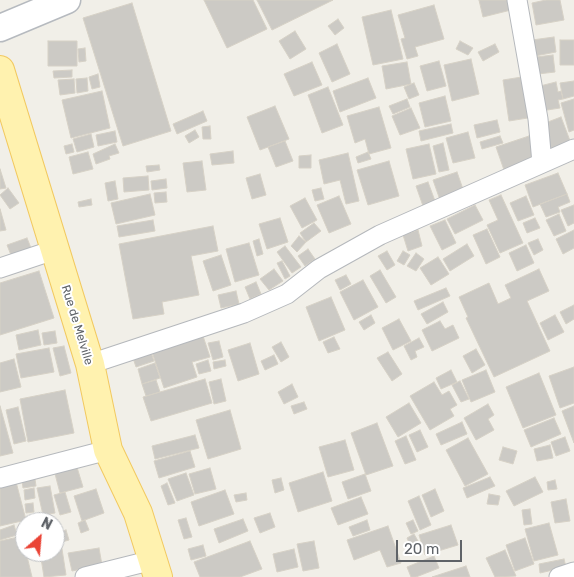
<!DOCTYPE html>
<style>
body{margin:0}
#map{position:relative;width:574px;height:577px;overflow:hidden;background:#f1efe8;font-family:Rubik,sans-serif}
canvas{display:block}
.north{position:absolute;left:15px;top:512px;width:50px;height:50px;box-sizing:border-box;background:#fff;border:1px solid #bfc1c3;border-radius:50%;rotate:27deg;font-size:14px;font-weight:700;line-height:20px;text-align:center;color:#5f6368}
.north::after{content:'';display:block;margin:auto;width:18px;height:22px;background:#ea4335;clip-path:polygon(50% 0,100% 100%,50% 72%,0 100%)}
.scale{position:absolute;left:396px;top:540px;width:66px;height:22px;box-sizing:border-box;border:2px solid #5f6368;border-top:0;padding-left:6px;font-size:15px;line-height:18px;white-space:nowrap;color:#5f6368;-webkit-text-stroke:4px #fff;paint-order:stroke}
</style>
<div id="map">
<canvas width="574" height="577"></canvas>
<div class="north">N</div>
<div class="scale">20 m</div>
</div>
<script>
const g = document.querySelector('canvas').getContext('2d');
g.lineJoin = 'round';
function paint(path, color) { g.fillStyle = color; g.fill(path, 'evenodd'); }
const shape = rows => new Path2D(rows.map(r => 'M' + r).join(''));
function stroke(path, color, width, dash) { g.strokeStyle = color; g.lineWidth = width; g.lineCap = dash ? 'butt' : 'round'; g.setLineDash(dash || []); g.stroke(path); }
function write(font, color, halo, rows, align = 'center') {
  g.font = font + ' Rubik,sans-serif'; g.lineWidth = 4; g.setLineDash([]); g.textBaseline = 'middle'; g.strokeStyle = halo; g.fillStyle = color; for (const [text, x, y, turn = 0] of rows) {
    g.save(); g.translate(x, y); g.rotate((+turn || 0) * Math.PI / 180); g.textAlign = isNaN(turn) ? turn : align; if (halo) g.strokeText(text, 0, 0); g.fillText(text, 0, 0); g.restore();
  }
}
const building = shape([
 [204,0,253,0,267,29,227,48,204,0],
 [257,0,333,0,272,30,257,0],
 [479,0,513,0,515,9,483,17,479,0],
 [546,0,560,0,564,20,536,25,532,3,546,0],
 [132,3,171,131,123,146,83,18,132,3],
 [434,5,444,39,415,47,418,56,407,59,401,39,405,38,398,15,434,5],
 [391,10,403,59,373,65,362,17,391,10],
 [338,19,344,28,335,35,328,26,338,19],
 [295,31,306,49,290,59,279,41,295,31],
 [554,37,556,52,535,56,532,40,554,37],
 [560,40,574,40,574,65,560,65,560,40],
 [48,41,77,41,77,66,48,66,48,41],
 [460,41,473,48,468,55,456,49,460,41],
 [337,44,350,74,332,82,319,53,337,44],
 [495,44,499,52,483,61,478,52,495,44],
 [85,48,86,61,79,62,78,49,85,48],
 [553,55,555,72,538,74,536,57,553,55],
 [471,59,479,94,452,101,444,65,471,59],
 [439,61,446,86,427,91,420,66,439,61],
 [312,62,322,85,294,96,284,74,312,62],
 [407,62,411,84,386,89,382,66,407,62],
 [72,70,72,77,54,78,53,71,72,70],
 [98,74,100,87,92,89,89,77,98,74],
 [528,76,534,117,509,121,503,80,528,76],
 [87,78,88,91,77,93,76,79,87,78],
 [368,78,376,98,340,112,333,91,368,78],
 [74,79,75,93,60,95,58,80,74,79],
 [574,81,574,96,563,99,560,83,574,81],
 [556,82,558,92,561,91,563,99,558,100,560,108,541,111,536,87,556,82],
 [414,83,419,95,409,99,404,87,414,83],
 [328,87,343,125,322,133,308,95,328,87],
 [102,91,110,128,71,138,62,100,102,91],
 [445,96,451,121,425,127,419,103,445,96],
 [407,99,410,107,393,114,389,106,407,99],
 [574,99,574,130,569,132,561,103,574,99],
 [275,106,289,139,260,150,247,117,275,106],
 [379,107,391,148,369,154,365,139,355,143,347,116,379,107],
 [411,108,420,128,400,135,392,116,411,108],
 [203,111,207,121,177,134,173,124,203,111],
 [561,117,572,146,543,157,532,128,561,117],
 [497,120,500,132,477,138,474,125,497,120],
 [451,124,453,133,421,141,419,131,451,124],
 [210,126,211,139,203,139,202,127,210,126],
 [195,130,199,137,189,143,185,136,195,130],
 [115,131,117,142,98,146,96,135,115,131],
 [468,132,475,158,453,163,446,138,468,132],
 [91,134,94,147,77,152,73,139,91,134],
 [500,136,503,143,482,149,480,142,500,136],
 [529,136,537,159,504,170,496,147,529,136],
 [285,141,293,161,276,167,268,147,285,141],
 [443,143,449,170,439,172,433,146,443,143],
 [72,144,74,152,66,154,64,146,72,144],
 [115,144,119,153,109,156,110,159,96,164,93,154,115,144],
 [429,144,436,174,413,179,406,149,429,144],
 [233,151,234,163,212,165,210,154,233,151],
 [88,152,93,169,73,174,69,157,88,152],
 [368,152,371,159,358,163,356,157,368,152],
 [348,153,359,201,346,204,340,180,324,184,319,160,348,153],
 [311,155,311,168,299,168,299,156,311,155],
 [202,161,206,190,187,192,183,163,202,161],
 [389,161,399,196,368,205,357,170,389,161],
 [159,165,160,170,147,172,146,166,159,165],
 [0,169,6,188,0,189,0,169],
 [457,172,464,192,440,200,433,180,457,172],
 [558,173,567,194,533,207,525,185,558,173],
 [260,174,266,195,252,199,246,178,260,174],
 [148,176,149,190,124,192,123,178,148,176],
 [166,179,167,188,152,190,151,181,166,179],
 [115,181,118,199,108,201,105,183,115,181],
 [428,182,435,201,423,206,416,186,428,182],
 [8,188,19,203,10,209,0,195,8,188],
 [321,188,324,199,315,201,312,190,321,188],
 [166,192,167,202,155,203,154,193,166,192],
 [150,194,155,215,116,224,111,203,150,194],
 [567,194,570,202,558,207,560,212,546,217,540,204,567,194],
 [501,195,523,243,500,253,487,225,498,220,489,200,501,195],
 [339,196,351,224,329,233,317,205,339,196],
 [526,196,534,215,518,221,510,203,526,196],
 [305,198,317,220,302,228,290,206,305,198],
 [91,199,92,205,79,207,78,202,91,199],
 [475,205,483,220,455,234,447,219,475,205],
 [574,205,574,223,568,226,561,210,574,205],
 [0,209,6,230,0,231,0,209],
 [559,214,566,231,554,236,546,220,559,214],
 [280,218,288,242,267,249,259,224,280,218],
 [535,218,540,228,527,233,523,223,535,218],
 [153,220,155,231,119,237,117,226,153,220],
 [445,220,456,243,442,250,430,226,445,220],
 [314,223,321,231,306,242,300,233,314,223],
 [213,226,218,251,191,256,199,295,162,302,164,314,133,319,119,244,213,226],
 [487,229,500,257,486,264,473,235,487,229],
 [418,230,422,246,408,251,403,235,418,230],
 [574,230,574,248,563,254,556,239,574,230],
 [299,236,306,242,297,252,291,246,299,236],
 [27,238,33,253,13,260,7,245,27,238],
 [259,239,263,254,257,256,253,241,259,239],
 [538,239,543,250,534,255,528,243,538,239],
 [249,243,259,275,235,282,226,249,249,243],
 [467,244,474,256,450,271,443,259,467,244],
 [526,245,534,263,517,271,509,253,526,245],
 [285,246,301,267,292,273,277,252,285,246],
 [308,249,315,259,305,266,298,256,308,249],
 [387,251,395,265,387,270,378,256,387,251],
 [403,251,410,255,404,265,397,261,403,251],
 [416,253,424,259,416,271,407,266,416,253],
 [221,255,231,285,213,291,203,261,221,255],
 [438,257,449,274,431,285,420,268,438,257],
 [282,261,290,276,285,279,277,263,282,261],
 [274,269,283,281,269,290,260,279,274,269],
 [539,269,549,291,527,301,550,351,494,377,466,318,468,317,459,297,489,283,498,304,511,298,505,285,539,269],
 [380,270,396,297,386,303,370,276,380,270],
 [39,271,54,318,0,335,0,283,39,271],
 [346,275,351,284,340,290,335,280,346,275],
 [363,280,378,307,354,320,340,292,363,280],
 [256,282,261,294,250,299,245,287,256,282],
 [446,288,450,296,418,310,414,301,446,288],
 [236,291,239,304,221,308,218,295,236,291],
 [331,297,345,330,319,341,306,307,331,297],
 [443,302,448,312,427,324,421,314,443,302],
 [574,305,574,319,566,324,560,312,574,305],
 [371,315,375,323,364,330,359,322,371,315],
 [555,315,564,332,548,340,540,323,555,315],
 [399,319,411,341,393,350,382,328,399,319],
 [440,321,445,329,453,325,459,338,432,351,422,330,440,321],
 [38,330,41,345,19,350,16,335,38,330],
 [55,331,57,343,44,345,42,333,55,331],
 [203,336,210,357,192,362,197,377,164,388,152,352,203,336],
 [334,337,340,349,328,353,323,342,334,337],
 [419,338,424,347,415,351,417,357,411,360,404,346,419,338],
 [219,341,223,357,213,360,208,343,219,341],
 [281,342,289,357,281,362,272,347,281,342],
 [250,343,259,374,238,381,228,350,250,343],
 [64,346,71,373,60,376,53,348,64,346],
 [49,348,54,372,21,378,16,354,49,348],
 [150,349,154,361,136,367,132,355,150,349],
 [476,349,485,365,472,373,463,356,476,349],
 [388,352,402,374,392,381,377,358,388,352],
 [274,355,278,364,265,370,261,361,274,355],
 [14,359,21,387,0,392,0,363,14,359],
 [208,360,211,371,199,374,196,364,208,360],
 [225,360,226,366,214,369,213,362,225,360],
 [155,363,160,378,142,384,138,369,155,363],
 [574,367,574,403,560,408,549,376,574,367],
 [451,370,457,382,441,389,436,378,451,370],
 [486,370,495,392,471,402,462,380,486,370],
 [539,373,556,415,523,428,506,387,539,373],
 [205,379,212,403,151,421,143,397,205,379],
 [221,379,226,401,214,404,209,382,221,379],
 [156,380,160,392,146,396,142,384,156,380],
 [460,381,469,399,461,402,452,385,460,381],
 [434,382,442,395,449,391,457,405,450,409,454,416,430,430,410,396,434,382],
 [292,384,298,397,284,404,278,392,292,384],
 [65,390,74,433,28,442,20,399,65,390],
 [304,402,307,409,294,414,291,406,304,402],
 [409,403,421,423,398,437,386,417,409,403],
 [488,404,494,415,488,419,494,430,476,440,464,418,488,404],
 [0,406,13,453,0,456,0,406],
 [574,406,574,443,562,411,574,406],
 [18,407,26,441,14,444,6,410,18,407],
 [230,410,241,449,208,459,196,420,230,410],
 [554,418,561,434,531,447,524,430,554,418],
 [462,422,467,434,441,445,436,434,462,422],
 [377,423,393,466,366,475,351,433,377,423],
 [420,430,428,447,417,452,409,435,420,430],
 [195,435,199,448,155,459,152,446,195,435],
 [406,436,416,460,405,464,395,441,406,436],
 [565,437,570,451,556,456,551,442,565,437],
 [468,438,488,474,465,486,446,450,468,438],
 [345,440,354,470,328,477,319,447,345,440],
 [550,445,553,458,537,461,534,449,550,445],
 [503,447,517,451,513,464,499,460,503,447],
 [190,451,195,467,159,478,154,461,190,451],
 [76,464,83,487,60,493,54,470,76,464],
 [210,468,216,489,195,494,189,474,210,468],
 [323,472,332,501,298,512,289,483,323,472],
 [186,473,194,495,177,501,168,479,186,473],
 [365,474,371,491,348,499,342,482,365,474],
 [490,477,495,486,467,498,463,488,490,477],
 [535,477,543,492,514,506,506,491,535,477],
 [15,478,26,520,0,526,0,482,15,478],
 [281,478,284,490,275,493,272,480,281,478],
 [35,479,36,486,23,488,22,481,35,479],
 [555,480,557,489,548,490,547,482,555,480],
 [167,483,175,503,168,505,161,486,167,483],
 [50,486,55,513,43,515,37,488,50,486],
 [34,488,35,498,25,500,24,490,34,488],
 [96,489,104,513,82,521,74,496,96,489],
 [435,489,444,511,431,517,422,495,435,489],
 [225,490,234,514,199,526,191,502,225,490],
 [65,492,71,512,60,515,54,495,65,492],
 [246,493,247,500,236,502,234,495,246,493],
 [489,494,500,496,498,505,487,504,489,494],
 [419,496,431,525,420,530,408,501,419,496],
 [361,497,368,514,338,525,331,508,361,497],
 [566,499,570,521,555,523,551,502,566,499],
 [33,503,34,512,26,513,25,504,33,503],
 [530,509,532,524,524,525,522,510,530,509],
 [270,513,275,527,260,533,254,518,270,513],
 [186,518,192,537,184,539,178,520,186,518],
 [243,519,248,531,219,543,214,529,243,519],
 [85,520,89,530,81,533,78,523,85,520],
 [367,520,370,530,353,536,349,527,367,520],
 [413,520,418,531,411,534,406,523,413,520],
 [549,523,558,555,534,561,525,529,549,523],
 [14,525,17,535,0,540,0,530,14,525],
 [451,525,458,545,425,555,419,535,451,525],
 [388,526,401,563,387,567,380,550,354,560,347,540,388,526],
 [66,530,69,540,55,544,55,533,66,530],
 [414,534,418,541,410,545,407,538,414,534],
 [23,536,25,552,26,552,32,577,0,577,0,541,23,536],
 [525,538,534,564,515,571,506,545,525,538],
 [250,541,262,569,240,577,200,577,194,562,250,541],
 [314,541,319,568,303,571,297,544,314,541],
 [203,545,206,556,191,560,188,549,203,545],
 [99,548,102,565,72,571,68,553,99,548],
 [62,549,66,575,44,577,40,552,55,552,55,550,62,549],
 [294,549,298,567,277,572,273,554,294,549],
 [505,550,516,576,495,577,486,558,505,550],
 [434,556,439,568,416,577,411,577,407,567,434,556],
 [564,559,566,567,540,573,539,564,564,559],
 [466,566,470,577,432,577,466,566]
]);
paint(building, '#cccac5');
stroke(building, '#d6d1c6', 1);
const street = shape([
 [517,0,538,119,542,163],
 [0,268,54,250],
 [90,364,244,313,287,294,319,269,380,235,574,149],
 [0,478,108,450],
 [85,577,153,560],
 [559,577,574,572]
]);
const secondary = shape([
 [0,28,67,0]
]);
const primary = shape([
 [0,70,90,364,108,450,138,513,158,577]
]);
stroke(street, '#b5b8bc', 21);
stroke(secondary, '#b6babf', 29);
stroke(primary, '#f2c960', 30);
stroke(street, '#fff', 19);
stroke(secondary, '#fff', 26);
stroke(primary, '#fff2af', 28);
write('12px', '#5f6368', '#fff', [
 ["Rue de Melville",77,325,73]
]);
</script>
